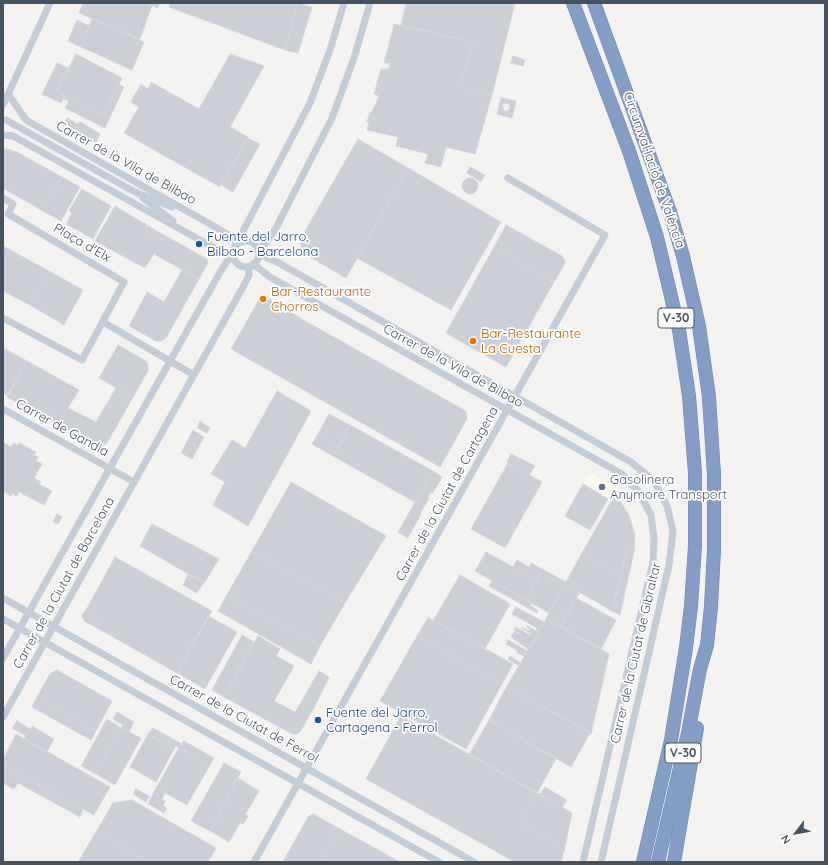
<!DOCTYPE html>
<meta charset="utf-8">
<style>
body{margin:0}
#map{position:relative;width:828px;height:865px;overflow:hidden;background:#f4f1f1;font-family:Quicksand,sans-serif}
canvas{display:block}
.frame{position:absolute;inset:0;border:4px solid #475261;pointer-events:none}
.north{position:absolute;left:776px;top:813px;width:40px;height:40px;-webkit-text-stroke:3px #fff;paint-order:stroke;rotate:238deg;font-size:11px;font-weight:700;line-height:16px;text-align:center;color:#475261}
.north::after{content:'';display:block;margin:auto;width:14px;height:18px;background:#475261;clip-path:polygon(50% 0,100% 100%,50% 72%,0 100%)}
</style>
<div id="map">
<canvas width="828" height="865"></canvas>
<div class="frame"></div>
<div class="north">N</div>
</div>
<script>
const g = document.querySelector('canvas').getContext('2d');
g.lineJoin = 'round';
function paint(path, color) { g.fillStyle = color; g.fill(path, 'evenodd'); }
const shape = rows => new Path2D(rows.map(r => 'M' + r).join(''));
function stroke(path, color, width, dash) { g.strokeStyle = color; g.lineWidth = width; g.lineCap = dash ? 'butt' : 'round'; g.setLineDash(dash || []); g.stroke(path); }
function write(font, color, halo, rows, align = 'center') {
  g.font = font + ' Quicksand,sans-serif'; g.lineWidth = 3.5; g.setLineDash([]); g.textBaseline = 'middle'; g.strokeStyle = halo; g.fillStyle = color; for (const [text, x, y, turn = 0] of rows) {
    g.save(); g.translate(x, y); g.rotate((+turn || 0) * Math.PI / 180); g.textAlign = isNaN(turn) ? turn : align; if (halo) g.strokeText(text, 0, 0); g.fillText(text, 0, 0); g.restore();
  }
}
paint(shape([
 [590,473,618,489,612,500,585,483]
]), '#fefaeb');
const building = shape([
 [83,3,145,3,152,5,140,39,79,13,83,3],
 [145,3,160,3,158,8,145,3],
 [170,3,289,3,297,5,285,50,169,7,170,3],
 [297,3,312,7,298,53,285,50,297,3],
 [406,3,515,3,492,95,460,86,473,42,401,25,406,3],
 [92,18,144,42,132,70,81,47,92,18],
 [77,20,89,26,81,47,68,41,77,20],
 [394,24,473,42,460,86,492,95,475,154,446,147,441,167,425,163,428,154,396,146,398,137,367,130,369,123,367,122,370,112,372,112,379,96,374,94,381,69,389,69,390,63,384,63,394,24],
 [76,54,122,78,103,115,56,92,76,54],
 [230,54,264,66,230,127,248,137,220,187,124,133,139,107,131,102,141,84,148,89,151,82,199,109,230,54],
 [513,56,525,60,523,66,511,63,513,56],
 [57,63,68,68,56,92,103,115,119,84,124,87,105,128,65,108,69,101,63,99,61,103,42,94,57,63],
 [501,98,516,101,512,118,504,116,506,111,509,110,510,103,502,104,504,111,506,111,504,116,497,114,501,98],
 [67,118,77,124,81,122,100,134,96,143,63,126,67,118],
 [247,138,260,144,233,192,221,185,247,138],
 [358,139,408,168,346,278,303,253,300,240,358,139],
 [7,149,17,152,62,177,43,211,3,188,3,150,7,149],
 [470,167,485,175,481,182,467,173,470,167],
 [408,168,501,222,451,310,357,258,408,168],
 [62,177,80,187,61,221,43,211,62,177],
 '462 186a8 8 0 1 1 16 0a8 8 0 1 1-16 0Z',
 [82,189,111,206,93,239,68,225,67,223,72,213,69,211,82,189],
 [115,206,147,225,145,230,161,240,164,235,207,259,208,263,199,279,154,254,145,268,95,241,115,206],
 [506,225,562,256,565,261,565,263,554,282,494,247,506,225],
 [148,226,164,235,161,240,145,230,148,226],
 [3,246,49,271,30,305,3,291,3,246],
 [494,247,554,282,506,367,446,333,494,247],
 [182,270,199,279,166,338,161,341,156,341,129,326,147,292,164,302,182,270],
 [49,271,83,290,64,325,30,305,49,271],
 [262,297,267,298,305,321,466,411,467,419,440,467,231,349,260,298,262,297],
 [118,345,146,361,148,364,148,371,133,397,99,378,118,345],
 [3,348,27,361,7,395,3,393,3,348],
 [27,361,79,390,58,424,53,421,52,422,42,416,42,415,35,411,34,412,25,407,26,406,25,405,24,406,7,397,27,361],
 [116,388,133,397,107,443,104,445,98,446,58,424,68,408,96,422,116,388],
 [277,391,311,411,248,526,213,505,225,482,211,474,232,440,245,448,277,391],
 [329,414,350,425,339,446,318,434,329,414],
 [200,421,210,428,207,433,197,428,200,421],
 [350,425,433,471,415,502,333,456,350,425],
 [193,430,204,437,192,459,181,453,193,430],
 [318,434,339,446,333,456,312,444,318,434],
 [3,442,11,447,14,443,18,446,19,443,36,452,34,455,38,457,36,461,42,464,34,478,41,482,39,484,52,491,44,505,19,492,16,496,12,493,11,496,3,491,3,442],
 [511,454,535,466,529,475,507,462,511,454],
 [508,463,542,482,505,548,471,529,508,463],
 [433,471,442,477,433,493,431,492,427,498,429,498,420,514,421,514,408,538,398,532,433,471],
 [291,482,386,536,345,603,252,551,291,482],
 [583,484,608,499,590,530,565,516,583,484],
 [615,495,618,498,629,515,635,535,634,552,628,548,621,575,582,553,615,495],
 [57,514,62,517,58,524,53,522,57,514],
 [152,524,219,559,204,583,140,546,152,524],
 [628,548,634,552,620,615,612,611,628,548],
 [252,551,345,603,320,646,227,595,252,551],
 [486,552,537,580,526,600,475,571,486,552],
 [582,553,621,575,612,611,565,584,582,553],
 [115,557,212,611,177,673,97,628,101,622,85,612,115,557],
 [517,560,529,567,531,563,566,582,564,586,541,573,537,580,513,567,517,560],
 [541,573,564,586,549,613,526,600,541,573],
 [188,575,204,582,197,593,183,585,188,575],
 [460,575,510,604,485,649,433,621,460,575],
 [492,581,532,603,530,605,538,611,537,613,489,586,492,581],
 [565,584,580,592,560,626,546,619,565,584],
 [227,595,320,646,311,664,218,611,227,595],
 [576,598,616,620,601,649,560,626,576,598],
 [516,607,544,622,538,632,536,629,537,628,512,614,516,607],
 [85,612,101,622,97,628,84,621,82,615,85,612],
 [208,616,237,632,205,689,177,673,208,616],
 [428,618,513,664,502,684,417,636,428,618],
 [546,619,609,654,591,734,507,686,546,619],
 [527,626,538,632,528,649,511,637,514,632,519,634,519,633,515,631,515,627,530,635,531,634,522,628,522,627,529,631,530,629,527,627,527,626],
 [242,635,254,642,224,697,212,690,242,635],
 [258,636,280,649,276,656,294,666,274,701,295,712,303,699,315,706,300,732,297,734,292,734,224,697,258,636],
 [417,636,502,684,466,749,380,701,417,636],
 [508,640,527,651,524,656,517,653,518,651,506,644,508,640],
 [510,656,521,663,519,666,508,659,510,656],
 [57,670,112,701,96,731,37,697,50,674,57,670],
 [319,671,329,677,315,706,303,699,319,671],
 [507,686,590,733,571,767,489,720,507,686],
 [37,697,96,731,91,740,32,707,37,697],
 [117,712,134,722,129,732,121,728,123,725,113,719,117,712],
 [401,716,538,793,521,823,565,847,561,862,515,862,366,779,401,716],
 [107,719,121,728,96,774,81,766,107,719],
 [489,720,556,759,537,793,469,755,489,720],
 [17,721,30,729,26,736,12,728,17,721],
 [32,726,54,739,47,752,24,739,32,726],
 [121,728,141,738,115,785,96,774,121,728],
 [153,728,182,744,179,748,176,746,174,749,167,745,169,741,157,734,154,738,148,734,153,728],
 [16,734,110,787,94,815,3,765,3,760,16,734],
 [148,734,174,749,156,782,130,767,148,734],
 [157,734,169,741,167,745,154,738,157,734],
 [184,741,214,758,210,765,179,748,184,741],
 [179,748,210,765,187,805,156,788,179,748],
 [224,763,241,772,210,831,191,821,224,763],
 [3,765,83,809,80,817,18,783,14,789,3,783,3,765],
 [238,778,259,791,229,842,210,831,238,778],
 [545,787,567,800,562,807,540,795,545,787],
 [156,788,165,793,162,799,165,801,161,811,148,804,156,788],
 [136,789,149,796,146,802,133,794,136,789],
 [538,793,572,813,565,847,521,823,538,793],
 [132,800,216,848,208,862,149,862,96,832,113,803,132,800],
 [163,806,167,808,164,813,161,811,163,806],
 [245,814,248,816,243,824,240,822,245,814],
 [313,814,340,829,321,862,283,862,308,817,313,814],
 [340,829,400,862,321,862,340,829],
 [96,832,149,862,78,862,96,832]
]);
paint(building, '#cdcfd7');
stroke(building, '#d5d6dd', 1);
const motorway = shape([
 [573,3,629,151,657,237,679,330,689,396,695,473,695,546,691,606,686,648,671,740,643,862],
 [594,3,670,212,683,256,699,326,709,397,714,475,714,549,711,607,707,645,700,669,688,733,658,862],
 [674,862,697,728]
]);
stroke(motorway, '#6f88b1', 14);
stroke(shape([
 [9,95,26,120,231,236,237,245],
 [3,105,50,3],
 [6,120,135,192,172,207],
 [3,135,13,136,207,244,224,252,233,252],
 [3,198,13,204,8,214,124,282,82,360,3,318],
 [143,198,173,221],
 '233 254a13 13 0 1 1 26 0a13 13 0 1 1-26 0Z',
 [241,242,241,235,310,103,330,50,344,3],
 [258,249,267,242,276,228,332,118,354,58,370,3],
 [259,254,279,263,631,462,654,481,667,506,673,531,669,565,601,862],
 [253,264,270,277,622,474,638,491,651,515,654,539,653,562,583,862],
 [103,322,194,375],
 [3,409,134,482],
 [3,598,474,862],
 [3,619,439,862],
 [3,658,219,274,227,261,234,256],
 [3,717,243,287,249,275,249,266],
 [254,862,605,235,508,178]
]), '#c4ccd7', 7);
stroke(motorway, '#849dc5', 13);
for (const [x, y, r, color] of [
 [199,244,4,"#1a4fb4"],
 [263,299,4,"#e8710a"],
 [473,341,4,"#e8710a"],
 [602,487,4,"#5c6f8a"],
 [318,720,4,"#1a4fb4"]
]) { const dot = new Path2D(); dot.arc(x, y, r, 0, 2 * Math.PI); g.fillStyle = color; g.fill(dot); stroke(dot, '#fff', 1.5); }
for (const [x, y, w] of [
 [676,318,36],
 [683,753,36]
]) { const box = new Path2D(); box.roundRect(x - w / 2, y - 10, w, 20, 3); g.fillStyle = '#fff'; g.fill(box); stroke(box, '#475261', 1); }
write('bold 12px', '#475261', null, [
 ["V-30",676,318],
 ["V-30",683,753]
]);
write('13px', '#475261', '#fff', [
 ["Carrer de la Vila de Bilbao",126,163,29],
 ["Circumval·lació de València",654,170,71],
 ["Plaça d'Elx",82,243,30],
 ["Carrer de la Vila de Bilbao",453,366,29],
 ["Carrer de Gandia",62,428,29],
 ["Carrer de la Ciutat de Cartagena",447,494,-61],
 ["Carrer de la Ciutat de Barcelona",64,583,-61],
 ["Carrer de la Ciutat de Gibraltar",636,653,-77],
 ["Carrer de la Ciutat de Ferrol",244,719,29]
]);
write('13px', '#164399', '#fff', [
 ["Fuente del Jarro,",207,237],
 ["Bilbao - Barcelona",207,252],
 ["Fuente del Jarro,",326,713],
 ["Cartagena - Ferrol",326,728]
], 'left');
write('13px', '#c56008', '#fff', [
 ["Bar-Restaurante",271,292],
 ["Chorros",271,307],
 ["Bar-Restaurante",481,334],
 ["La Cuesta",481,349]
], 'left');
write('13px', '#4e5e75', '#fff', [
 ["Gasolinera",610,480],
 ["Anymore Transport",610,495]
], 'left');
</script>
